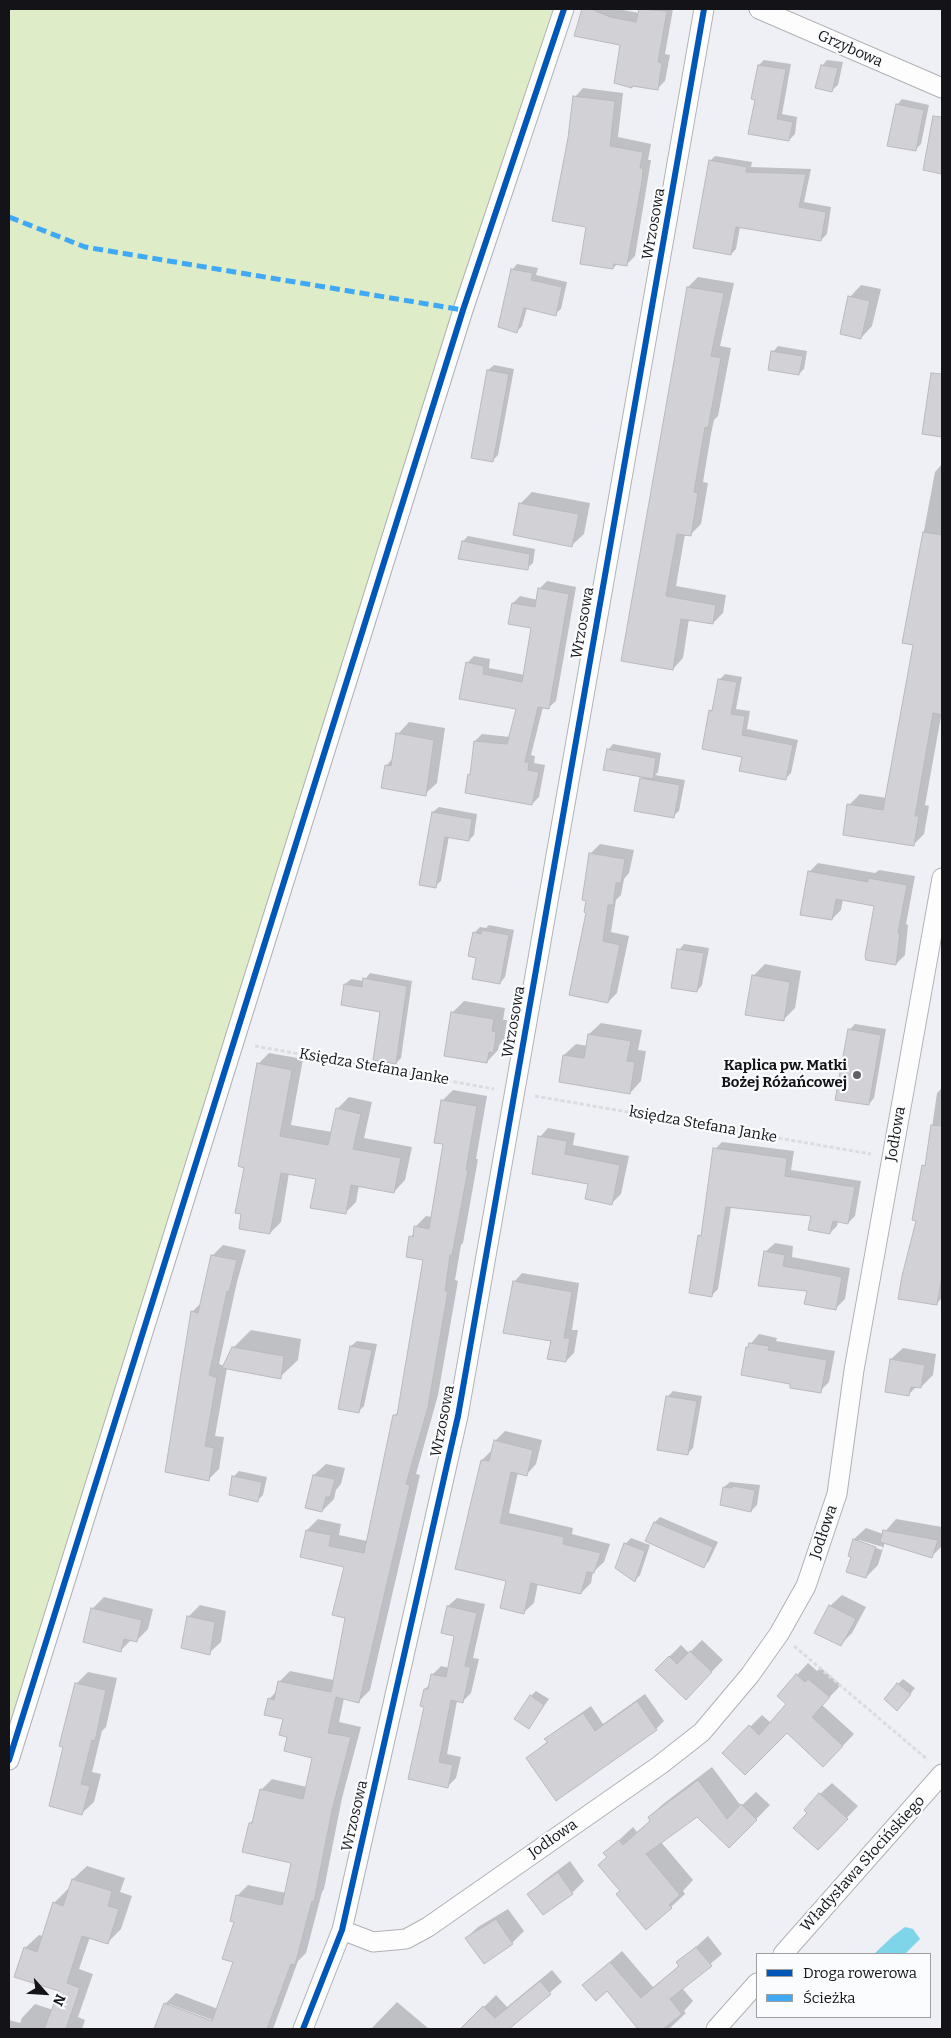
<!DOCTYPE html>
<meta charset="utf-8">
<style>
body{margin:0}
#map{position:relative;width:951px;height:2038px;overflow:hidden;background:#eff0f5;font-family:Bitter,serif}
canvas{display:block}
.frame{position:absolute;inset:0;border:10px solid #141418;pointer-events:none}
.legend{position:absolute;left:756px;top:1953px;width:175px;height:65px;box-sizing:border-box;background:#fbfcfe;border:1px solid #9f9fa2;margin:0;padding:6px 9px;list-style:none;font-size:15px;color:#141418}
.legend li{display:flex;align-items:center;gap:10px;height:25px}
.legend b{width:25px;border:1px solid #9f9fa2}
.north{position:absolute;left:20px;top:1968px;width:50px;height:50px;-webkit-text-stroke:4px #fbfcfe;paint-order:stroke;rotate:116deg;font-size:14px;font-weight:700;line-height:20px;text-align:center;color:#141418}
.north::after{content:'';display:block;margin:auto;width:18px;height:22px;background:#141418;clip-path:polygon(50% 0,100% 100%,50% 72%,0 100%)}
</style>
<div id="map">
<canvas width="951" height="2038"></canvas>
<div class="frame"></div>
<ul class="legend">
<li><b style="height:6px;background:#0057b8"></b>Droga rowerowa</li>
<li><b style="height:6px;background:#3fa9f5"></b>Ścieżka</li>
</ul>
<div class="north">N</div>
</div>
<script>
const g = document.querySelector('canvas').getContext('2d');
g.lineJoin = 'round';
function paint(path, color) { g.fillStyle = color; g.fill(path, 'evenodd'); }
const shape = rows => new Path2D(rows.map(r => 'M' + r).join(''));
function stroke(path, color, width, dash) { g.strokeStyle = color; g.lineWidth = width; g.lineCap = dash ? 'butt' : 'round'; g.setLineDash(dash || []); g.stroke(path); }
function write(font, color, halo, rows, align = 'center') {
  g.font = font + ' Bitter,serif'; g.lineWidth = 4.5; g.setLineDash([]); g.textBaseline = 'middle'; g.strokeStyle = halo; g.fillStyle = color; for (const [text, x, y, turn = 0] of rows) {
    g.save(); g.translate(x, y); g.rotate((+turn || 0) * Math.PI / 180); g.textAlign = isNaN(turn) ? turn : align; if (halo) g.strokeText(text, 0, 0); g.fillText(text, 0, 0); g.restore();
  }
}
paint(shape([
 [9,9,571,9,9,1758]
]), '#deecc7');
paint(shape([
 [905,1927,913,1929,920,1939,905,1954,874,1954,893,1936]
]), '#7ed4e9');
paint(shape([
 [584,9,618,9,639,13,640,9,673,9,665,54,670,55,665,81,657,89,622,44,575,35],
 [764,60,791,64,782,114,797,117,795,134,789,140,756,99,759,65],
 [827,60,843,62,838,85,832,90,822,66],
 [583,88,623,93,618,137,651,144,648,160,651,160,635,256,627,264,618,263,613,268,587,226,570,138,575,97],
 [902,99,929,105,921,144,915,150,897,105],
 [715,156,752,162,751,167,811,169,804,202,831,207,827,234,821,240,740,227,736,249,731,254,710,161],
 [517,264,538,268,536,275,567,282,561,309,555,314,527,308,522,326,516,332,512,270],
 [698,277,734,283,720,346,731,348,718,416,714,420,711,434,703,482,708,483,701,524,690,535,685,534,676,586,726,595,723,613,713,623,689,619,683,658,673,669,623,660,688,287],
 [861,285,881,289,872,326,861,338,850,297],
 [778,346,807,351,804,369,799,374,773,352],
 [494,365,514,369,498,455,492,461,488,370],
 [942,369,942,436,924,433,938,392],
 [942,464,942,711,925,805,929,806,924,834,913,845,849,805,860,794,887,798,915,644,903,642,935,472],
 [532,492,590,503,584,534,572,545,520,504],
 [468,536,535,549,533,563,527,568,460,558,463,541],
 [547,581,576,587,556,701,548,708,543,707,531,755,535,756,534,763,545,765,539,797,532,804,469,775,472,773,475,741,482,734,510,737,517,708,467,663,474,656,490,659,489,668,525,675,533,627,513,603,520,596,538,600,540,588],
 [725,674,742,677,736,709,750,711,747,729,798,740,791,773,786,778,743,756,710,711,714,708,719,680],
 [409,722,445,728,437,783,425,794,386,766,393,758,398,734],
 [613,744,661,753,658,772,655,775,685,780,679,811,673,816,641,779,644,776,608,750],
 [439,807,477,814,474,835,469,840,449,836,441,881,435,886,433,812],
 [600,844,634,850,629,873,624,879,621,895,616,900,611,932,629,936,617,993,608,1002,587,912,591,853],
 [818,863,875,873,879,870,915,876,906,924,908,925,905,955,896,964,875,905,843,899,841,910,832,919,809,872],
 [489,925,514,930,505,977,500,983,478,957,474,933,480,927,486,928],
 [684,944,709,948,702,985,697,991,679,950],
 [765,964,801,971,795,1008,783,1020,753,976],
 [370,973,412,981,401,1058,396,1063,382,1010,345,984,351,979,364,981],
 [464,1001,505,1008,503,1020,507,1020,504,1040,499,1045,498,1050,487,1062,452,1013],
 [601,1023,642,1030,638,1050,646,1051,641,1081,630,1093,564,1055,576,1044,587,1046,589,1034],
 [855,1024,886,1029,874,1098,869,1104,849,1030],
 [269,1053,303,1059,291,1125,332,1132,338,1108,349,1097,372,1102,364,1138,412,1147,405,1180,394,1192,359,1185,356,1202,345,1213,317,1178,289,1173,281,1222,270,1233,245,1167,258,1064],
 [942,1088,942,1298,936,1304,917,1220,924,1166,927,1162,937,1093],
 [453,1090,487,1096,476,1159,478,1159,463,1243,461,1245,455,1280,458,1281,438,1395,416,1474,420,1475,370,1690,359,1701,344,1698,339,1722,361,1727,342,1798,324,1889,322,1892,306,1953,298,1961,273,2029,155,2029,165,2004,176,1993,218,2009,235,1962,237,1896,248,1885,286,1893,292,1862,250,1823,254,1820,261,1790,272,1779,307,1787,314,1757,288,1736,284,1718,269,1699,277,1691,279,1682,290,1671,334,1680,347,1617,346,1566,307,1530,318,1519,341,1524,339,1535,367,1541,394,1416,399,1411,424,1259,411,1237,414,1233,415,1227,426,1216,432,1217,444,1143,442,1101],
 [169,2004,218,2022,217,2024,169,2006],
 [548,1128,575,1133,573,1145,629,1156,621,1194,612,1203,540,1137],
 [722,1142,794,1151,791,1170,861,1181,855,1216,848,1223,838,1221,837,1226,830,1233,813,1215,731,1207,718,1289,711,1296,700,1236,703,1233,715,1149],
 [775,1243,793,1246,792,1257,850,1268,845,1299,836,1308,808,1290,765,1252],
 [223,1245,246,1250,237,1282,219,1364,224,1366,233,1348,251,1330,301,1339,298,1360,280,1377,227,1368,215,1436,224,1437,219,1469,209,1479,166,1471,192,1312,202,1302,212,1256],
 [522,1273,579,1283,572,1330,578,1330,574,1353,566,1361,514,1282],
 [759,1334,777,1338,776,1341,835,1351,829,1382,820,1391,792,1383,747,1348],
 [357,1341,377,1344,364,1406,359,1411,351,1346],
 [903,1348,936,1354,933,1375,921,1387,917,1386,908,1395,891,1359],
 [673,1391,702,1396,693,1448,687,1454,667,1397],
 [505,1431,542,1440,536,1464,527,1474,518,1472,509,1513,573,1528,572,1534,610,1544,604,1562,593,1572,591,1583,581,1593,538,1583,534,1603,524,1612,507,1580,482,1460,492,1450,495,1441],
 [326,1464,345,1468,341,1484,336,1490,334,1499,322,1511,307,1507,314,1475],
 [239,1471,267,1477,263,1495,258,1500,233,1477],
 [730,1482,760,1485,757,1505,751,1511,724,1487],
 [660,1517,718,1542,709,1561,703,1567,647,1541,655,1522],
 [896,1519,942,1527,942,1546,931,1557,885,1542,878,1565,866,1577,854,1539,866,1528,883,1534],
 [859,1540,883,1547,882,1550,859,1542],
 [631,1538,650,1545,640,1575,635,1580,625,1544],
 [842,1595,866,1607,852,1633,840,1645,830,1606],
 [104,1597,153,1609,148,1629,137,1640,132,1639,121,1650,92,1609],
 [457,1598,485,1604,473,1658,479,1659,471,1693,462,1702,457,1701,447,1754,461,1757,456,1778,448,1786,409,1778,426,1706,425,1689,430,1684,432,1675,441,1666,449,1668,455,1635,443,1632,448,1606],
 [200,1605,226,1611,221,1642,209,1653,183,1648,189,1616],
 [702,1640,723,1660,697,1687,656,1670,681,1645,689,1653],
 [808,1663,817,1671,821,1668,841,1685,822,1705,854,1734,835,1754,787,1731,724,1753,762,1715,771,1723,788,1704,797,1675],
 [88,1672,117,1678,106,1727,102,1731,92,1772,101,1774,94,1802,82,1813,76,1684],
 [903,1679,915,1688,903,1703,898,1684],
 [536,1691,549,1699,529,1727,531,1696],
 [645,1694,664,1721,656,1729,528,1758,548,1741,546,1739,554,1732,591,1706,603,1724],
 [712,1767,741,1806,756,1792,770,1805,729,1847,697,1815,661,1842,693,1880,683,1891,685,1894,671,1907,621,1890,605,1853,633,1827,637,1832,651,1820,649,1817,663,1804],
 [832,1783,858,1806,829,1837,809,1813,820,1794],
 [570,1861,584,1881,572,1893,543,1913,529,1894,541,1883],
 [87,1866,125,1878,120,1892,132,1896,121,1929,107,1943,90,1937,79,1969,93,1974,78,2017,85,2020,82,2029,9,2029,9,2020,20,2023,22,2018,35,2004,53,2010,60,1991,25,1948,39,1935,43,1936,54,1903,68,1889,70,1890,73,1879],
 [508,1909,524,1931,512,1943,484,1962,466,1938,478,1927],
 [708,1936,722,1954,682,1988,693,2001,684,2011,686,2013,669,2029,639,2029,607,1990,584,1985,622,1951,653,1987,680,1965,678,1963],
 [552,1970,562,1982,508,2029,462,2029,496,1995,507,2007],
 [397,2002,429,2029,371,2029]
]), '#0003');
const building = shape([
 [582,9,591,9,610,17,636,22,639,9,667,11,658,62,662,63,658,90,632,86,632,88,614,83,620,45,574,36,582,9],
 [758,65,786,69,777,119,793,122,789,141,748,134,755,100,751,99,758,65],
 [821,65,838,68,832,92,815,88,821,65],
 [573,96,615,101,610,146,643,152,640,168,643,168,642,181,627,266,614,264,613,269,580,264,586,227,552,221,568,138,573,96],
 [896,104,924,110,916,151,887,146,896,104],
 [933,116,942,117,942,174,923,170,933,116],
 [709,160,747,167,746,172,806,174,799,207,826,212,821,241,736,227,731,255,693,248,709,160],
 [511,269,533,273,531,280,562,287,556,316,524,308,517,333,498,327,511,269],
 [687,287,724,293,711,356,721,358,708,428,705,427,702,445,694,492,698,493,691,536,677,534,666,596,716,605,713,624,681,619,673,670,621,661,687,287],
 [848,296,870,301,861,339,840,334,848,296],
 [771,351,803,356,799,375,768,370,771,351],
 [487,370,509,374,493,462,471,458,487,370],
 [931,373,942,374,942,437,922,434,931,373],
 [519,503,579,514,572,547,513,535,519,503],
 [923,532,942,535,942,715,933,713,915,816,919,816,914,846,843,835,847,804,883,810,913,645,902,643,923,532],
 [462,541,530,554,528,570,458,559,462,541],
 [538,588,569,594,549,709,538,707,525,762,529,762,528,770,539,772,532,805,465,793,468,774,470,775,474,741,507,744,516,709,459,699,466,662,484,666,483,674,522,682,531,628,508,624,512,603,535,607,538,588],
 [718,679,737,682,731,714,745,716,742,735,793,745,786,780,739,771,742,757,702,749,709,710,712,711,718,679],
 [396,733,434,740,426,796,381,788,385,765,391,766,396,733],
 [607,749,656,758,653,779,603,770,607,749],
 [640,778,680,785,674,818,634,811,640,778],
 [432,812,472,819,469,841,445,837,436,888,419,885,432,812],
 [589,853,625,859,621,883,616,883,613,905,608,905,603,941,620,945,608,1003,569,995,586,913,584,912,586,901,582,900,589,853],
 [808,871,868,882,868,878,907,885,898,933,900,933,896,965,866,960,865,956,874,906,836,899,832,920,800,915,808,871],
 [482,930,509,935,500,984,472,979,476,958,468,956,473,932,481,934,482,930],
 [677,949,704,953,697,992,671,988,677,949],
 [752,975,790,982,784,1021,745,1015,752,975],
 [363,978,407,986,396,1064,373,1060,380,1012,341,1005,344,984,362,987,363,978],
 [451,1012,494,1019,492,1031,496,1032,495,1043,493,1053,489,1052,487,1063,444,1056,451,1012],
 [848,1029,881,1035,869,1105,835,1100,848,1029],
 [588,1034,631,1041,627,1061,635,1062,630,1094,559,1082,563,1055,584,1058,588,1034],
 [257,1063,292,1070,280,1136,328,1145,336,1108,361,1114,353,1149,401,1158,394,1193,351,1185,346,1214,310,1208,316,1179,281,1173,270,1234,239,1229,241,1214,235,1213,244,1168,238,1166,257,1063],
 [441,1100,477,1106,466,1170,468,1170,452,1255,450,1255,445,1291,448,1291,428,1407,406,1484,410,1485,359,1703,336,1697,328,1733,351,1737,332,1810,314,1902,312,1901,295,1965,291,1964,267,2029,154,2029,164,2003,212,2021,233,1962,222,1959,234,1922,230,1921,236,1895,282,1905,291,1863,242,1852,249,1823,252,1823,260,1789,303,1799,312,1758,284,1751,287,1737,279,1735,283,1719,264,1715,268,1698,274,1700,278,1681,331,1692,345,1618,332,1615,344,1567,300,1557,306,1530,331,1535,329,1546,364,1553,393,1415,397,1415,423,1260,406,1257,409,1236,413,1237,414,1226,429,1229,443,1144,434,1143,441,1100],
 [931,1125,942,1126,942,1276,937,1305,898,1299,902,1276,916,1221,912,1220,922,1165,925,1166,931,1125],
 [538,1136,567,1141,565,1154,620,1165,612,1205,585,1199,588,1184,532,1174,538,1136],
 [713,1148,787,1158,785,1176,855,1187,848,1224,833,1221,830,1234,808,1230,811,1216,726,1207,712,1297,689,1293,698,1235,701,1236,713,1148],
 [764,1251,785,1255,783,1266,842,1277,836,1310,804,1304,807,1291,758,1286,764,1251],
 [211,1255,237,1260,229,1292,227,1291,209,1375,217,1378,205,1446,214,1448,209,1481,165,1472,191,1311,198,1313,211,1255],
 [513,1281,572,1292,564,1338,570,1338,566,1362,547,1359,551,1341,503,1333,513,1281],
 [749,1343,769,1346,768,1350,827,1360,821,1393,790,1388,790,1384,741,1375,746,1347,748,1347,749,1343],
 [350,1346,372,1350,359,1413,338,1409,350,1346],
 [232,1347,284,1356,281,1379,222,1368,232,1347],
 [890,1359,925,1365,921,1388,911,1387,909,1396,885,1392,890,1359],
 [666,1396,697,1401,688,1455,657,1450,666,1396],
 [494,1440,533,1450,527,1476,511,1472,500,1523,564,1537,563,1544,601,1553,594,1573,587,1572,581,1594,531,1583,524,1614,500,1608,506,1581,455,1569,481,1460,489,1461,494,1440],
 [313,1475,335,1479,330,1497,326,1497,322,1512,305,1508,313,1475],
 [232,1476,262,1482,258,1502,229,1495,232,1476],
 [733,1486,755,1490,751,1512,720,1505,723,1487,732,1488,733,1486],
 [654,1522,713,1547,704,1568,645,1541,654,1522],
 [883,1530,938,1540,932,1558,880,1542,883,1530],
 [853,1539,876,1547,866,1578,846,1572,851,1557,848,1556,853,1539],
 [624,1543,645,1551,635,1582,615,1568,624,1543],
 [829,1605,856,1619,841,1646,814,1633,829,1605],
 [447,1606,477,1613,465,1666,471,1667,463,1703,451,1700,439,1762,453,1765,448,1788,408,1779,424,1707,420,1706,424,1689,428,1689,431,1674,446,1677,454,1636,441,1633,447,1606],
 [91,1608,142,1620,137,1642,124,1639,121,1652,83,1642,91,1608],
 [187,1616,215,1622,210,1655,181,1648,187,1616],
 [690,1651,712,1672,686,1700,655,1670,669,1656,677,1664,690,1651],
 [796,1674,805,1682,808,1679,830,1697,812,1717,843,1746,823,1767,787,1733,745,1775,722,1753,749,1725,759,1735,786,1704,777,1696,796,1674],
 [75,1683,106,1690,95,1741,92,1740,81,1784,90,1786,82,1815,49,1806,63,1747,59,1746,75,1683],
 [897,1683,911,1694,897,1711,884,1699,897,1683],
 [530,1695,544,1705,529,1729,514,1719,530,1695],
 [637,1701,657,1730,556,1801,526,1758,548,1742,544,1739,583,1713,595,1731,637,1701],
 [698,1780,727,1819,741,1804,757,1820,729,1848,697,1817,646,1854,680,1895,669,1905,672,1908,646,1930,616,1894,620,1891,598,1865,607,1857,603,1853,619,1840,623,1845,650,1821,648,1817,698,1780],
 [819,1793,848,1819,818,1850,793,1828,807,1813,804,1810,819,1793],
 [558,1872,573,1894,543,1915,527,1894,558,1872],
 [72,1879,112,1891,108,1906,119,1909,108,1944,82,1936,67,1983,80,1988,66,2029,44,2029,59,1991,14,1977,24,1947,37,1952,53,1902,63,1906,72,1879],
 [496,1919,513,1944,484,1964,465,1938,496,1919],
 [696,1947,712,1966,670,1999,682,2014,663,2029,638,2029,607,1991,596,2001,582,1985,610,1962,641,1998,679,1966,676,1962,696,1947],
 [540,1981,551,1994,509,2029,460,2029,483,2006,495,2018,540,1981]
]);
paint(building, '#d2d2d6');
stroke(building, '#bab9bc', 1);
const minor = shape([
 [759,9,942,88],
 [9,1760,463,310,564,9],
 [342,1930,373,1942,406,1939,428,1927,660,1765,702,1732,750,1675,779,1634,806,1586,837,1494,854,1370,942,878],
 [783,1954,942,1774],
 [303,2029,342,1930,458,1416,704,9],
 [716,2029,757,1983]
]);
stroke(minor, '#b0b1b5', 21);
stroke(shape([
 [255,1046,494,1089],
 [535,1096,871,1154],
 [794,1646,928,1760]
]), '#dbdcde', 3, [4, 2.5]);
stroke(minor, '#fdfdfe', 19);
stroke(shape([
 [9,217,85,247,463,310]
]), '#3fa9f5', 5, [10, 5]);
stroke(shape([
 [9,1760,463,310,564,9],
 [303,2029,342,1930,458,1416,704,9]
]), '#0057b8', 6);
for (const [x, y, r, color] of [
 [857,1075,5,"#616165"]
]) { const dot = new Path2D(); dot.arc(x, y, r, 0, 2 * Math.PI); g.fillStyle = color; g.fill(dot); stroke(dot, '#fbfcfe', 2); }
write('15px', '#141418', '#fbfcfe', [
 ["Grzybowa",850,49,24],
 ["Wrzosowa",654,224,-80],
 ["Wrzosowa",583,623,-80],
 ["Wrzosowa",514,1022,-80],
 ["Księdza Stefana Janke",374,1067,10],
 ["księdza Stefana Janke",703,1125,10],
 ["Jodłowa",896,1134,-80],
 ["Wrzosowa",443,1421,-79],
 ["Jodłowa",824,1532,-71],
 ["Wrzosowa",355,1816,-77],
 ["Jodłowa",553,1839,-35],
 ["Władysława Słocińskiego",863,1864,-48]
]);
write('bold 15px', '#141418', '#fbfcfe', [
 ["Kaplica pw. Matki",847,1066],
 ["Bożej Różańcowej",847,1083]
], 'right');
</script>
